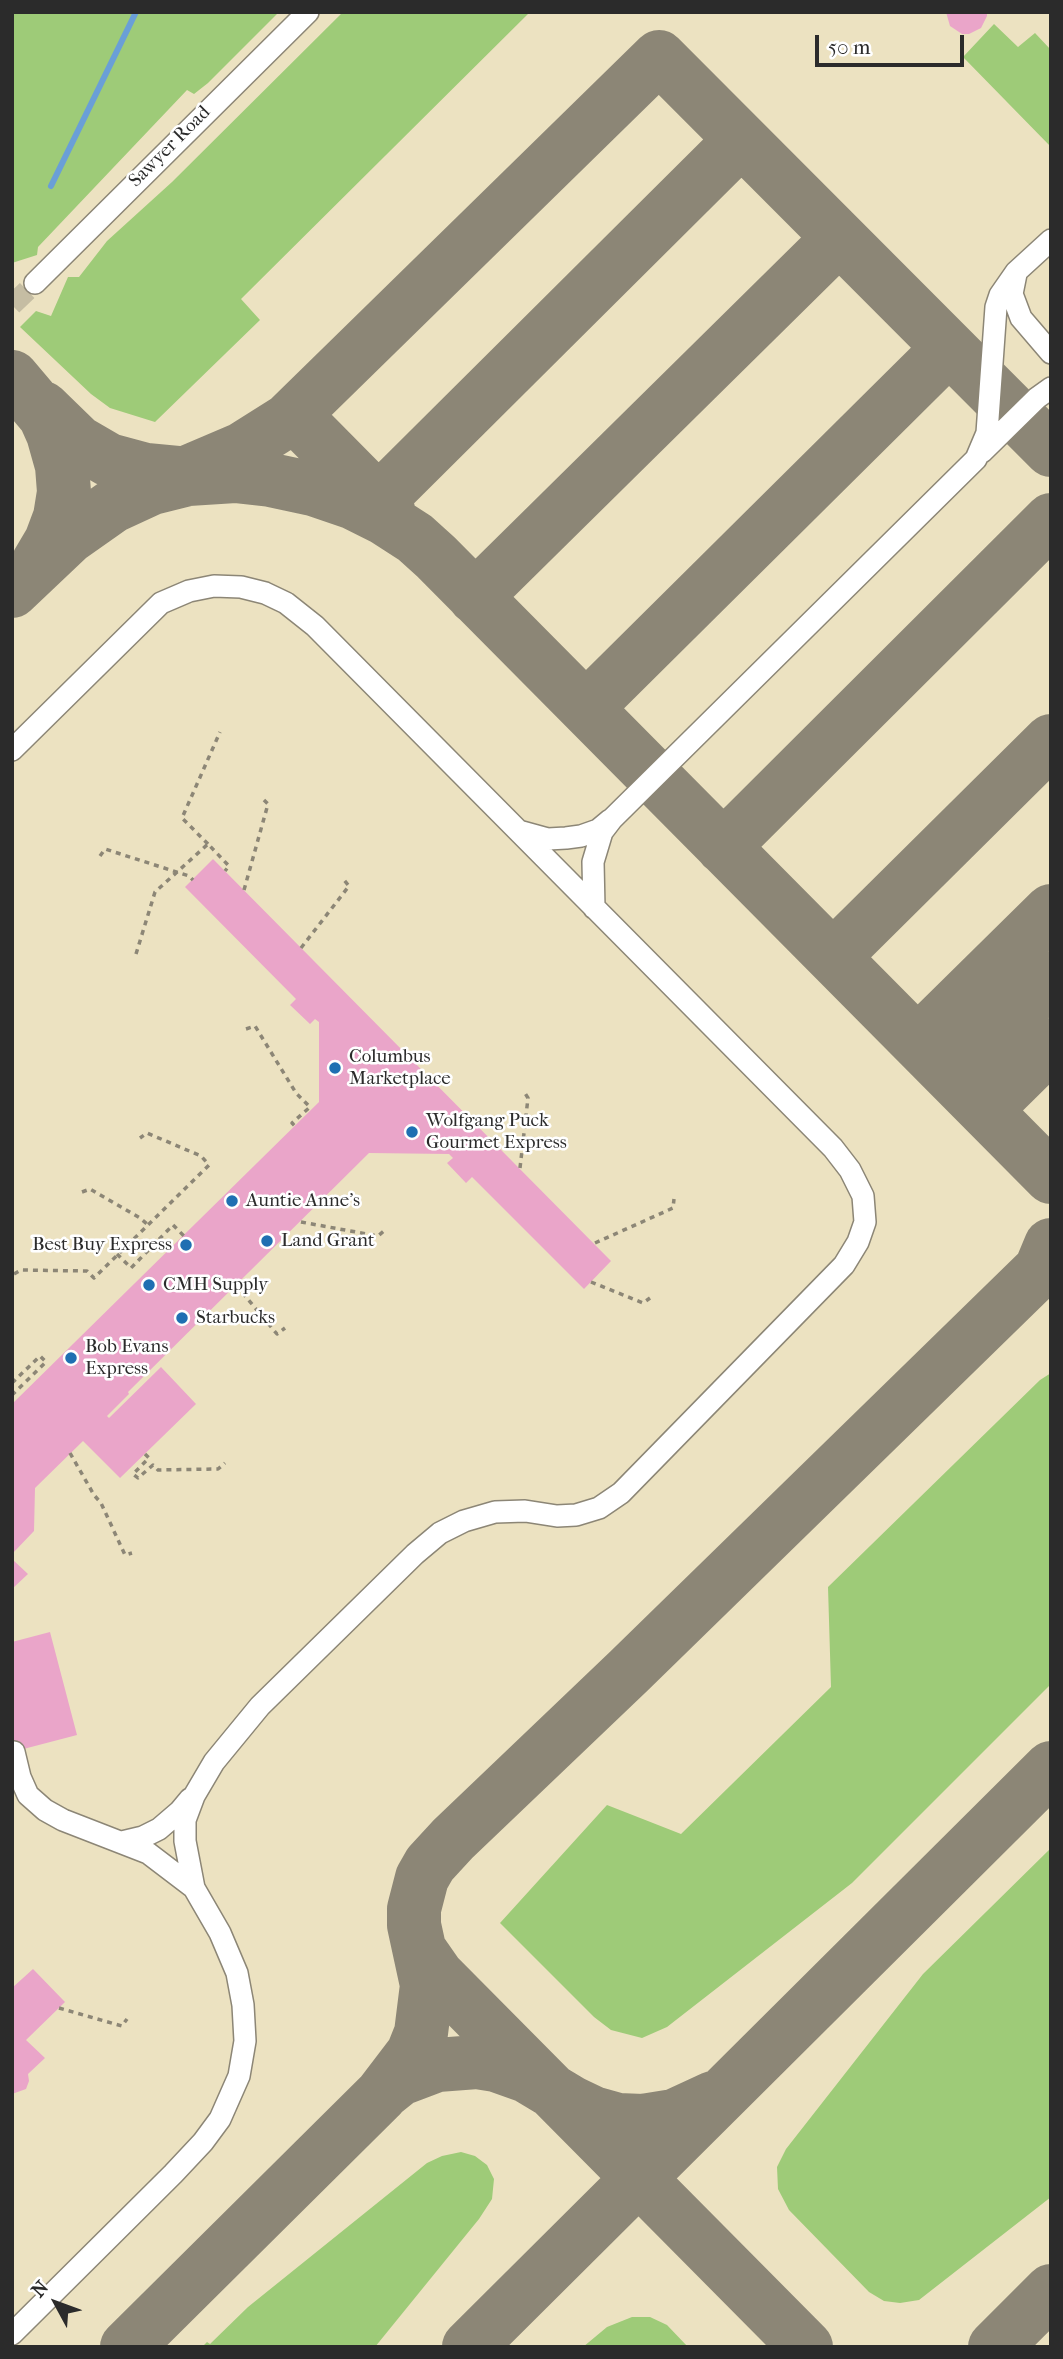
<!DOCTYPE html>
<style>
body{margin:0}
#map{position:relative;width:1063px;height:2359px;overflow:hidden;background:#ece2c1;font-family:"IM FELL French Canon",serif}
canvas{display:block}
.frame{position:absolute;inset:0;border:14px solid #2b2b2b;pointer-events:none}
.north{position:absolute;left:21px;top:2268px;width:70px;height:70px;-webkit-text-stroke:5px #fff;paint-order:stroke;rotate:311deg;font-size:19px;font-weight:700;line-height:28px;text-align:center;color:#2b2b2b}
.north::after{content:'';display:block;margin:auto;width:24px;height:32px;background:#2b2b2b;clip-path:polygon(50% 0,100% 100%,50% 72%,0 100%)}
.scale{position:absolute;left:815px;top:35px;width:149px;height:32px;box-sizing:border-box;border:4px solid #2b2b2b;border-top:0;padding-left:9px;font-size:21px;line-height:24px;white-space:nowrap;color:#2b2b2b;-webkit-text-stroke:5px #fff;paint-order:stroke}
</style>
<div id="map">
<canvas width="1063" height="2359"></canvas>
<div class="frame"></div>
<div class="north">N</div>
<div class="scale">50 m</div>
</div>
<script>
const g = document.querySelector('canvas').getContext('2d');
g.lineJoin = 'round';
function paint(path, color) { g.fillStyle = color; g.fill(path, 'evenodd'); }
const shape = rows => new Path2D(rows.map(r => 'M' + r).join(''));
function stroke(path, color, width, dash) { g.strokeStyle = color; g.lineWidth = width; g.lineCap = dash ? 'butt' : 'round'; g.setLineDash(dash || []); g.stroke(path); }
function write(font, color, halo, rows, align = 'center') {
  g.font = font + ' "IM FELL French Canon",serif'; g.lineWidth = 5; g.setLineDash([]); g.textBaseline = 'middle'; g.strokeStyle = halo; g.fillStyle = color; for (const [text, x, y, turn = 0] of rows) {
    g.save(); g.translate(x, y); g.rotate((+turn || 0) * Math.PI / 180); g.textAlign = isNaN(turn) ? turn : align; if (halo) g.strokeText(text, 0, 0); g.fillText(text, 0, 0); g.restore();
  }
}
paint(shape([
 [12,12,279,12,208,83,194,94,187,90,38,247,37,255,12,263],
 [343,12,530,12,241,299,260,320,155,422,110,408,91,394,20,327,36,311,51,316,68,277,79,277,107,241,172,182],
 [994,24,1018,47,1035,33,1051,50,1051,147,963,57],
 [1051,1373,1051,1684,852,1883,667,2027,642,2038,611,2030,594,2017,500,1923,607,1805,681,1834,831,1687,828,1587,1040,1380],
 [1051,1848,1051,2197,919,2300,900,2303,884,2301,869,2292,789,2210,778,2189,777,2167,786,2149,923,1974],
 [461,2152,475,2156,487,2165,494,2179,492,2199,479,2219,375,2347,202,2347,207,2342,210,2344,248,2307,427,2163,442,2156],
 [632,2317,650,2317,667,2325,688,2347,583,2347,607,2327]
]), '#9ecb78');
stroke(shape([
 [51,186,136,12]
]), '#6a9fd7', 6);
stroke(shape([
 [12,377,45,416,53,434,62,466,64,492,60,517,51,541,38,563],
 [43,408,78,442,109,460,146,470,188,474],
 [294,415,388,510],
 [188,472,242,449,288,420,659,57,1051,450],
 [378,501,741,140],
 [12,591,69,537,113,506,152,488,188,479,235,476,271,480,313,489,354,503,384,518,415,538,436,557,1051,1177],
 [475,597,839,238],
 [586,708,949,348],
 [723,847,1051,520],
 [833,957,1051,741],
 [918,1042,1051,911],
 [951,1076,1051,978],
 [985,1110,1051,1045],
 [421,1952,437,1975,806,2347],
 [385,2091,400,2079,437,2065,477,2062,496,2065,527,2076,572,2103,593,2113,618,2120,643,2121,674,2116,713,2098],
 [127,2347,381,2095,413,2053,421,2033,427,1985,414,1925,414,1909,422,1878,430,1864,453,1839,629,1671,1041,1269,1051,1245],
 [469,2347,1051,1768],
 [995,2347,1051,2291]
]), '#8c8676', 54);
paint(shape([
 [946,12,987,12,987,16,981,28,969,34,962,34,950,26],
 [213,859,611,1261,584,1289,472,1177,466,1183,447,1163,453,1158,449,1154,369,1153,128,1392,129,1394,107,1416,109,1418,161,1367,196,1404,120,1478,83,1441,35,1488,34,1531,12,1554,12,1404,319,1102,319,1022,315,1019,310,1024,290,1005,296,999,185,887],
 [12,1559,28,1574,12,1589],
 [50,1632,77,1735,12,1752,12,1642],
 [33,1969,65,2002,26,2040,45,2058,28,2074,29,2081,26,2089,12,2094,12,1988]
]), '#eaa5c9');
stroke(shape([
 [12,305,35,283]
]), '#c5bda3', 21, [21, 10]);
const minor = shape([
 [1016,274,1012,294,1021,318,1051,353],
 [35,283,308,12],
 [982,452,1037,398,1051,388],
 [12,750,161,603,189,591,214,586,241,587,265,593,286,603,315,626,833,1148,850,1170,863,1196,865,1222,858,1242,844,1265,621,1493,599,1508,576,1515,557,1516,525,1511,495,1512,464,1521,440,1533,415,1554,260,1706,214,1762,194,1796,185,1820,185,1841,194,1888,220,1933,237,1973,243,2005,245,2041,239,2076,220,2119,203,2142,173,2174,12,2334],
 [519,831,548,839,566,838,581,836,598,830,610,820],
 [594,908,593,862,602,832,612,819,976,459,987,433,996,307,1000,295,1016,272,1051,240],
 [14,1752,20,1777,28,1795,45,1810,63,1820,148,1853,194,1888],
 [122,1842,143,1837,159,1829,180,1811,190,1799]
]);
stroke(minor, '#8c8676', 24);
stroke(shape([
 [208,844,182,818,220,732],
 [244,890,268,804,262,798],
 [301,948,349,886,344,880],
 [136,954,155,892,208,844,229,866,225,871],
 [246,1029,255,1026,296,1093,310,1107,292,1123,295,1126],
 [520,1168,528,1098,523,1090],
 [82,1192,90,1189,140,1218,147,1224],
 [301,1222,378,1236,385,1230],
 [595,1243,673,1208,674,1199],
 [117,1254,131,1268,173,1225,184,1236],
 [14,1274,21,1270,87,1271,94,1278,209,1165,201,1156,147,1133,140,1138],
 [591,1282,643,1303,650,1298],
 [236,1285,277,1334,285,1328],
 [12,1383,40,1356,46,1362,12,1395],
 [70,1453,94,1495,101,1503,125,1555,132,1553],
 [145,1454,149,1458,133,1474,138,1478,153,1465,158,1470,218,1469,225,1463],
 [59,2008,122,2026,127,2019]
]), '#8c8676', 3.5, [5, 5]);
stroke(minor, '#fff', 21);
stroke(shape([
 [100,856,105,849,189,876,193,880]
]), '#8c8676', 3.5, [5, 5]);
for (const [x, y, r, color] of [
 [335,1068,7,"#1f6fb2"],
 [412,1132,7,"#1f6fb2"],
 [232,1201,7,"#1f6fb2"],
 [267,1241,7,"#1f6fb2"],
 [186,1245,7,"#1f6fb2"],
 [149,1285,7,"#1f6fb2"],
 [182,1318,7,"#1f6fb2"],
 [71,1358,7,"#1f6fb2"]
]) { const dot = new Path2D(); dot.arc(x, y, r, 0, 2 * Math.PI); g.fillStyle = color; g.fill(dot); stroke(dot, '#fff', 2.5); }
write('19px', '#2b2b2b', '#fff', [
 ["Sawyer Road",170,147,-45]
]);
write('19px', '#2b2b2b', '#fff', [
 ["Columbus",349,1057],
 ["Marketplace",349,1079],
 ["Wolfgang Puck",426,1121],
 ["Gourmet Express",426,1143],
 ["Auntie Anne's",246,1201],
 ["Land Grant",281,1241],
 ["Best Buy Express",172,1245,"right"],
 ["CMH Supply",163,1285],
 ["Starbucks",196,1318],
 ["Bob Evans",85,1347],
 ["Express",85,1369]
], 'left');
</script>
